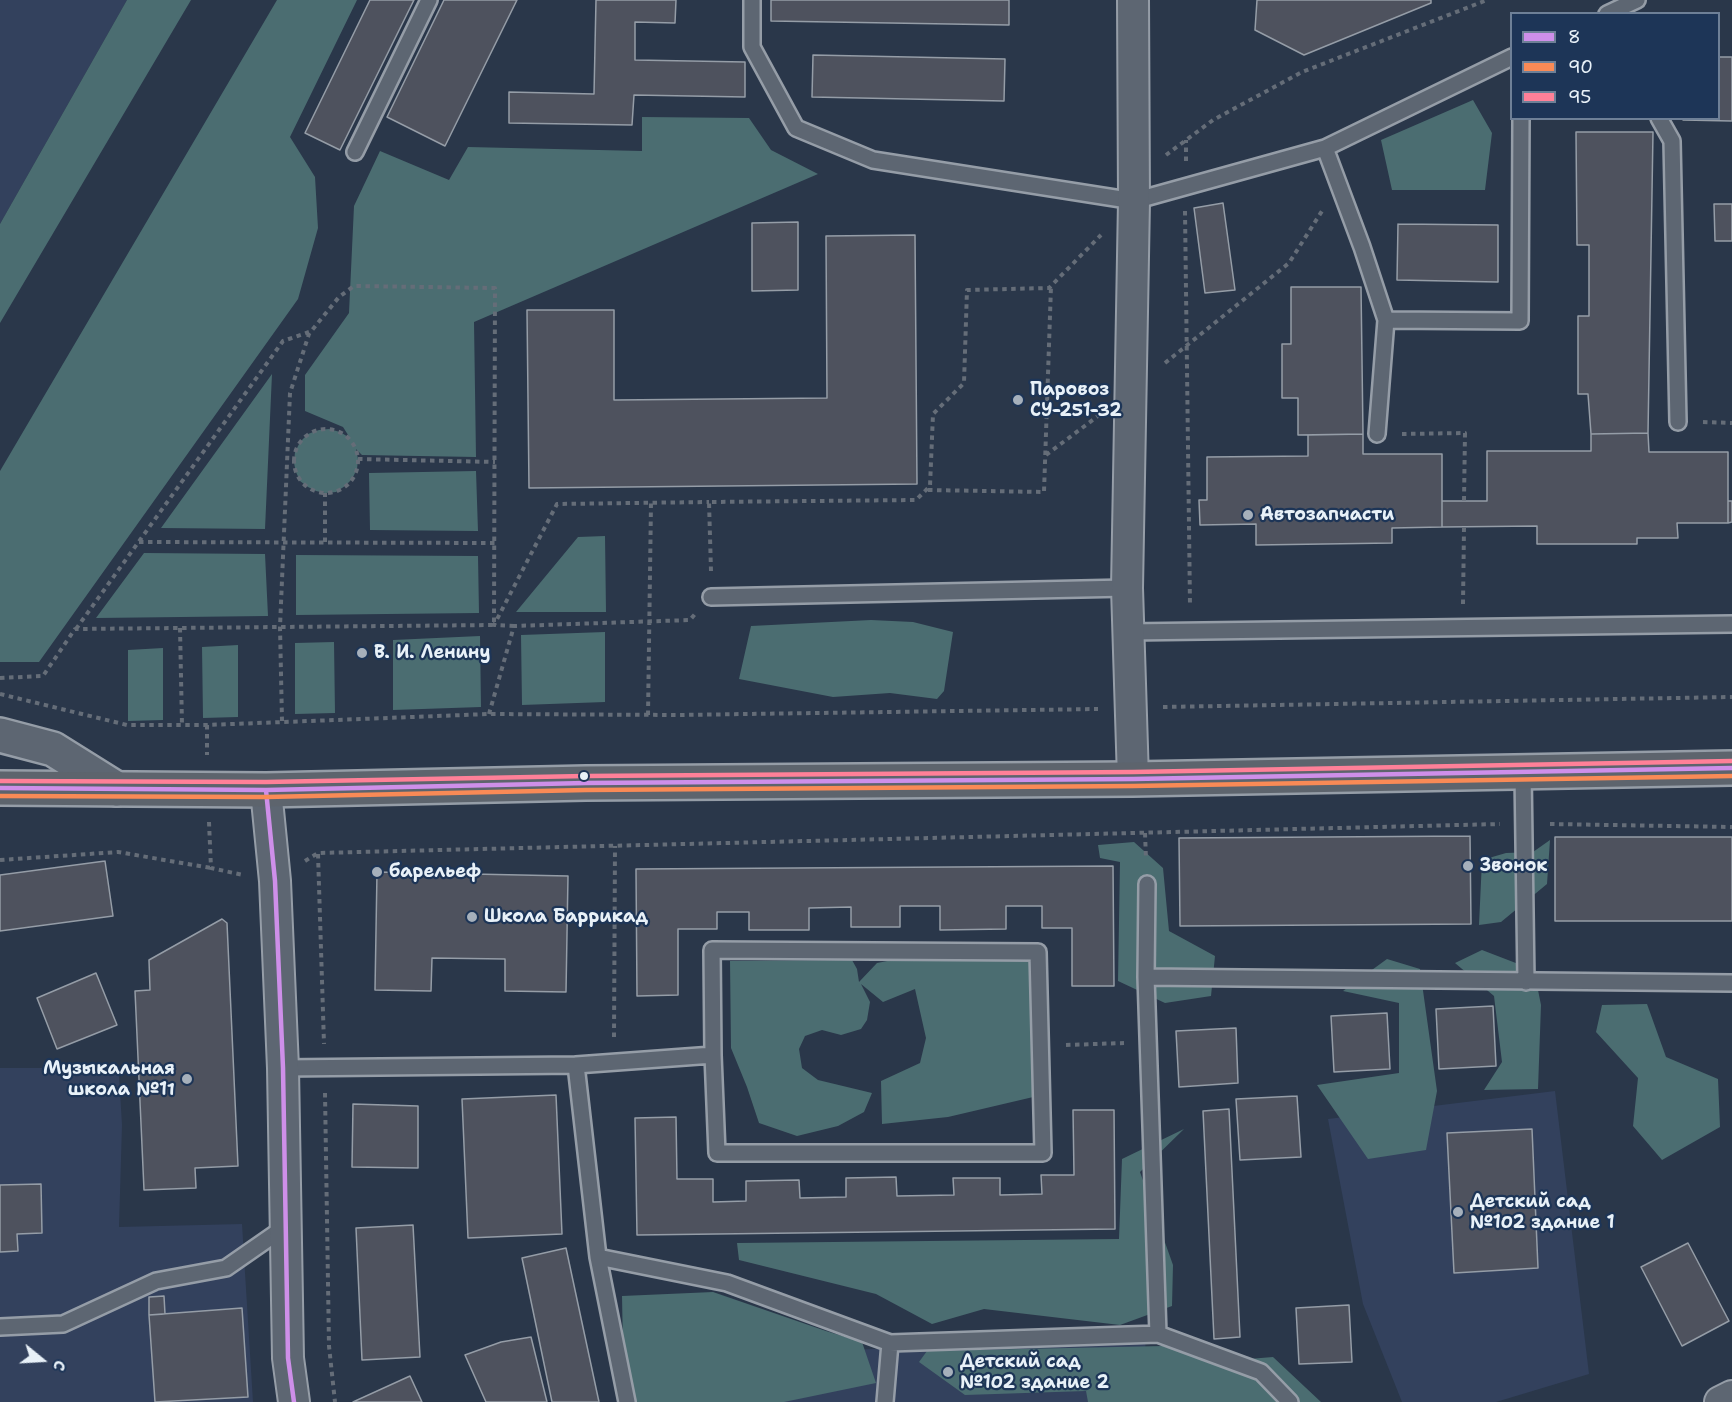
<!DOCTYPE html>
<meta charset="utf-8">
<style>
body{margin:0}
#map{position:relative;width:1732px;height:1402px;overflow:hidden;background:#2a374a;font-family:"Shantell Sans",sans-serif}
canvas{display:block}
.legend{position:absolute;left:1510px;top:12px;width:210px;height:108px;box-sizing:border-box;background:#1d3557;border:2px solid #6e8097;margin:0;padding:8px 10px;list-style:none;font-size:18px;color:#e8f1f8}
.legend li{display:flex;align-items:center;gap:12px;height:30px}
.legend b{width:30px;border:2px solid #6e8097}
.north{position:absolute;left:12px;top:1330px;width:60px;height:60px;-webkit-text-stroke:4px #1d3557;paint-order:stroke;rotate:108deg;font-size:16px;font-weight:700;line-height:24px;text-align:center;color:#e8f1f8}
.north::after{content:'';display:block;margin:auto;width:21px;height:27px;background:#e8f1f8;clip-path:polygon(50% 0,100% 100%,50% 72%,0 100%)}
</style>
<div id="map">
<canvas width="1732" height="1402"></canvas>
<ul class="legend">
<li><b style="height:8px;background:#ce8fe9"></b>8</li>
<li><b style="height:8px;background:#f98a56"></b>90</li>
<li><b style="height:8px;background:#ff8098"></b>95</li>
</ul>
<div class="north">С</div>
</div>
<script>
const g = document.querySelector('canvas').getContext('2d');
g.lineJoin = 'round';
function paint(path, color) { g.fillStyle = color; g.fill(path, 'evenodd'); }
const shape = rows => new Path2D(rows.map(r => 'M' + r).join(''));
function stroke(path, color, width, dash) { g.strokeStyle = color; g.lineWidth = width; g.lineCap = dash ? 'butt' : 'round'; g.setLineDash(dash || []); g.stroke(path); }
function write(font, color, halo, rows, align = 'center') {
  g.font = font + ' "Shantell Sans",sans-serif'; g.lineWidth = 4.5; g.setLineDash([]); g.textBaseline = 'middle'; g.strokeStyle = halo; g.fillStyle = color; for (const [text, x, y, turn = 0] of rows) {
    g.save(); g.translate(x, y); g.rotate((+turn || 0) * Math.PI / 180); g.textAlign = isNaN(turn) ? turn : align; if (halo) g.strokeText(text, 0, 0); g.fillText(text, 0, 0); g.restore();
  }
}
paint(shape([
 [0,0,127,0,0,224],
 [0,1068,43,1068,119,1075,122,1125,119,1227,242,1224,253,1402,0,1402],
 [1555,1091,1589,1374,1496,1402,1402,1402,1363,1304,1328,1119],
 [1145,1336,1148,1402,754,1402,748,1355]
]), '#33415d');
paint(shape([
 [127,0,191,0,0,323,0,224],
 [277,0,357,0,290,137,315,177,318,228,298,299,39,662,0,662,0,471],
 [1473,100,1492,133,1485,190,1392,190,1381,140],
 [642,117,749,118,771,150,818,174,474,322,476,457,362,455,356,449,358,459,357,469,352,479,345,486,336,492,325,493,316,491,308,487,300,481,296,472,294,463,295,452,300,442,308,434,319,430,329,429,340,432,350,438,343,427,305,411,305,375,349,313,354,206,380,151,449,180,468,147,642,151],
 [272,374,265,529,161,528],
 [476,471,478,531,370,530,369,473],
 [605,536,606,612,516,612,578,537],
 [144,553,265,554,268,616,96,618],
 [296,555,478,556,479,613,296,615],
 [871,620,913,622,953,632,944,691,937,699,890,693,833,697,739,679,751,626],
 [605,632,605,702,522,705,521,635],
 [480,636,481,707,393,710,393,640],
 [334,642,335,713,295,714,295,643],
 [238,645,238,717,203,718,202,647],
 [163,648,163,720,128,721,128,650],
 [1550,840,1547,884,1501,922,1479,925,1482,860,1506,853,1533,852],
 [1134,842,1163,868,1169,931,1215,956,1211,996,1165,1003,1118,981,1120,862,1100,858,1098,845],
 [1044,949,1046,1094,948,1117,882,1124,881,1081,920,1063,926,1038,915,989,883,1002,861,984,870,1002,867,1020,861,1029,841,1035,822,1030,805,1036,799,1049,802,1068,818,1080,872,1093,864,1112,838,1126,797,1136,759,1123,747,1087,731,1048,730,961,852,960,857,969,859,982,877,963,908,957],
 [1482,950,1534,970,1541,1005,1538,1089,1484,1090,1502,1062,1494,996,1455,963],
 [1387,959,1420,969,1437,1091,1426,1150,1368,1159,1317,1085,1399,1073,1399,1003,1343,991],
 [1647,1004,1666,1057,1718,1079,1720,1127,1662,1160,1633,1126,1638,1078,1596,1032,1602,1005],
 [1184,1129,1140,1172,1173,1265,1172,1306,1120,1325,984,1309,932,1324,876,1294,739,1260,737,1243,1119,1239,1122,1159],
 [713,1292,826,1331,862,1342,876,1383,784,1402,624,1402,622,1296],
 [1163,1346,1212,1362,1273,1357,1321,1402,1088,1402,1086,1391,965,1395,919,1362,927,1351]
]), '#4b6d71');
const building = shape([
 [370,0,414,0,340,150,305,133,370,0],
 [444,0,517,0,445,146,387,117,444,0],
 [596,0,676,0,675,23,635,22,635,60,745,62,745,97,634,95,632,125,509,123,509,92,594,94,596,0],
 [771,0,1009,0,1009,25,771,21,771,0],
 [1257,0,1431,0,1431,3,1304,55,1255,30,1257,0],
 [813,55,1005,59,1004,101,812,97,813,55],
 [1718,57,1732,57,1732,121,1683,120,1683,118,1718,118,1718,57],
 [1576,132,1653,132,1648,433,1591,434,1588,394,1578,394,1578,316,1589,316,1589,245,1577,245,1576,132],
 [1223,203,1235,290,1205,293,1194,208,1223,203],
 [1714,204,1732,204,1732,241,1715,241,1714,204],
 [798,222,798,290,752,291,752,223,798,222],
 [1398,224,1498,225,1498,282,1397,280,1398,224],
 [915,235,917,484,529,488,527,310,614,310,614,400,827,398,826,236,915,235],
 [1291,287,1361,287,1363,434,1298,435,1298,398,1282,398,1282,344,1291,344,1291,287],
 [1648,433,1649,452,1728,452,1728,523,1677,523,1678,538,1637,538,1637,544,1537,544,1537,526,1442,527,1442,501,1487,501,1487,451,1591,451,1591,434,1648,433],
 [1363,434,1363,454,1442,454,1442,527,1392,528,1392,543,1256,545,1256,524,1200,525,1199,500,1207,500,1207,457,1308,456,1308,435,1363,434],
 [1728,501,1732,501,1732,522,1728,523,1728,501],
 [1470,836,1471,924,1180,926,1179,838,1470,836],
 [1555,837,1732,837,1732,921,1555,921,1555,837],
 [105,861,113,916,0,931,0,875,105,861],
 [1113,866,1114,986,1072,986,1072,928,1042,928,1042,906,1006,906,1006,929,940,930,940,906,900,906,900,927,851,927,851,907,809,908,809,930,749,930,749,912,717,912,717,929,678,929,678,995,637,996,636,869,1113,866],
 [377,872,568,876,566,992,505,991,505,959,432,958,431,991,375,990,377,872],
 [222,919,227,923,238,1166,195,1168,196,1188,144,1190,135,991,150,990,149,960,222,919],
 [96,973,117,1025,57,1049,37,998,96,973],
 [1493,1006,1496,1066,1439,1069,1436,1009,1493,1006],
 [1387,1013,1390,1069,1334,1072,1331,1016,1387,1013],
 [1236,1028,1238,1083,1179,1087,1176,1031,1236,1028],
 [556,1095,562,1234,468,1238,462,1099,556,1095],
 [1297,1096,1301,1157,1240,1160,1236,1099,1297,1096],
 [353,1104,418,1106,418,1168,352,1167,353,1104],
 [1229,1109,1240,1337,1214,1339,1203,1111,1229,1109],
 [1073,1110,1114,1110,1115,1229,637,1235,635,1118,676,1117,677,1179,713,1179,713,1202,746,1201,746,1181,799,1180,800,1198,846,1197,846,1178,896,1177,897,1196,954,1195,953,1178,1000,1178,1000,1195,1042,1194,1041,1175,1074,1175,1073,1110],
 [1532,1129,1538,1268,1454,1273,1447,1133,1532,1129],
 [41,1184,42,1233,17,1234,18,1251,0,1252,0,1185,41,1184],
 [413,1225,420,1357,362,1360,356,1228,413,1225],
 [1688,1243,1729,1321,1682,1346,1641,1267,1688,1243],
 [566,1248,599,1402,552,1402,522,1258,566,1248],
 [164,1296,165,1314,149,1315,149,1297,164,1296],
 [1349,1305,1352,1362,1299,1364,1296,1308,1349,1305],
 [242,1308,248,1397,155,1402,149,1315,242,1308],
 [531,1337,547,1402,486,1402,465,1355,501,1342,531,1337],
 [410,1376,422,1402,353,1402,410,1376]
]);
paint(building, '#4e525e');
stroke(building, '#959da7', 1.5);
const lane = shape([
 [752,0,752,47,796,128,873,160,1134,201,1325,148,1512,57],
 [1607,14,1637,0],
 [1659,118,1672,141,1678,422],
 [1325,148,1362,247,1386,320,1520,321,1521,118],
 [355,152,429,0],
 [1377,434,1386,320],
 [711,597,1127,588],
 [1128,632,1732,624],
 [1523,772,1526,982],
 [1147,884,1146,977,1158,1334],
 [1146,977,1732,983],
 [576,1065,598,1257,627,1402],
 [283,1068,576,1065,713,1055,717,1153,1043,1153,1038,952,712,950,713,1055],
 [598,1257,727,1283,890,1343,1158,1334,1261,1372,1290,1402],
 [0,1327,63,1324,156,1281,226,1268,285,1227],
 [885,1402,890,1343]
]);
const street = shape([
 [1133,779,1127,588,1134,201,1133,0],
 [266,790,275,881,283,1068,288,1358,294,1402],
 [1720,1402,1732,1396]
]);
const secondary = shape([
 [0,735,53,749,117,789]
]);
const primary = shape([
 [0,788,266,790,586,783,1133,779,1732,768]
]);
stroke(lane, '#959da7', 20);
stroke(street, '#959da7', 34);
stroke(secondary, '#959da7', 38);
stroke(primary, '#959da7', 38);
stroke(shape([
 [1166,155,1213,120,1302,72,1487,0],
 [1186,161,1186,140],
 [1185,211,1190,605],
 [1165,363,1289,263,1322,211],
 [1703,422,1732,423],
 '294 461a32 32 0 1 1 64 0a32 32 0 1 1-64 0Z',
 [1402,434,1465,433,1464,501],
 [1046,455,1098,416],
 [358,459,495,462],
 [928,490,1044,492,1051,286],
 [139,542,495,543],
 [325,542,325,493],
 [711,571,709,502,916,500,930,486,933,414,964,383,967,290,1049,288,1101,235],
 [1463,604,1464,527],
 [514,626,494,625,557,504,709,502],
 [180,628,182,725],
 [76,629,283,341,309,332],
 [0,678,43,676,75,629,280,627,494,625,495,288,354,286,339,297,309,334,290,393,280,627,282,721],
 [0,694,127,725,207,725,489,714,677,715,1098,709],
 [1163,707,1732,697],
 [489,714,514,626,690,620,695,614],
 [648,715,651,503],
 [207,725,207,755],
 [209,822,211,868,243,875],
 [1550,824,1732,827],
 [1145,833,1146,859],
 [318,854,324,1044],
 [0,860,118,852,211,868],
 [305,861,318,853,1500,824],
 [614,1037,615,846],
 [1066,1045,1124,1043],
 [325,1093,329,1346,335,1402]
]), '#656d78', 4, [4.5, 4.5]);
stroke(lane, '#5d6672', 15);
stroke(street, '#5d6672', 30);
stroke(secondary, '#5d6672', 33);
stroke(primary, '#5d646d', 33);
stroke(shape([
 [0,788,266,790,586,783,1133,779,1732,768],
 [266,790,275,881,283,1068,288,1358,294,1402]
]), '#ce8fe9', 4.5);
stroke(shape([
 [0,796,266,797,586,790,1133,786,1732,776]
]), '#f98a56', 4.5);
stroke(shape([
 [0,781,266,782,586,776,1133,772,1732,761]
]), '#ff8098', 4.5);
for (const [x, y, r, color] of [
 [1018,400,6,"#a6b0bb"],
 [1248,515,6,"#a6b0bb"],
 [362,653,6,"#a6b0bb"],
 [584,776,5,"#e8f1f8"],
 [1468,866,6,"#a6b0bb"],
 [377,872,6,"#a6b0bb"],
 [472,917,6,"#a6b0bb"],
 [187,1079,6,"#a6b0bb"],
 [1458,1212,6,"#a6b0bb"],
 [948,1372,6,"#a6b0bb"]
]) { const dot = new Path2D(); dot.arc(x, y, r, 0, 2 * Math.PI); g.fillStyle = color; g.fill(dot); stroke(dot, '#1d3557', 2); }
write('bold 18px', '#e8f1f8', '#1d3557', [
 ["Паровоз",1030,390],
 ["СУ-251-32",1030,411],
 ["Автозапчасти",1260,515],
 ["В. И. Ленину",374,653],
 ["Звонок",1480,866],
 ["барельеф",389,872],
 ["Школа Баррикад",484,917],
 ["Музыкальная",175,1069,"right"],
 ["школа №11",175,1090,"right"],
 ["Детский сад",1470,1202],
 ["№102 здание 1",1470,1223],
 ["Детский сад",960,1362],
 ["№102 здание 2",960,1383]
], 'left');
</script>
